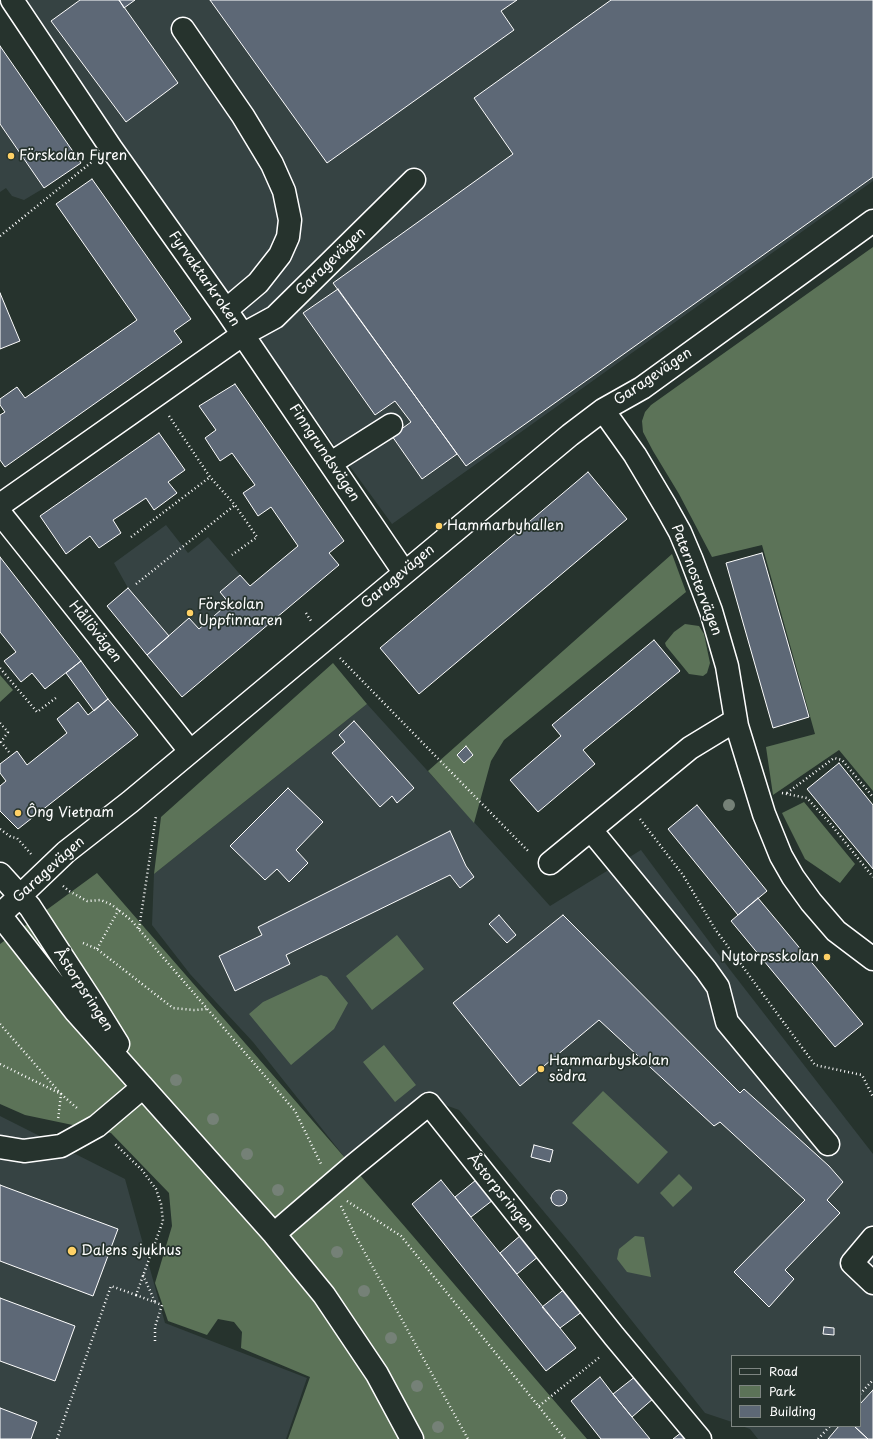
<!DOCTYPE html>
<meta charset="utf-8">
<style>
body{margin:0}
#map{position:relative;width:873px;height:1439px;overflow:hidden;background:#26332d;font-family:"Playpen Sans",sans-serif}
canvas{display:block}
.legend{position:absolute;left:731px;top:1355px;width:130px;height:72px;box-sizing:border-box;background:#26332d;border:1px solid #7d8581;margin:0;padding:5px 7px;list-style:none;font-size:12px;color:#fff}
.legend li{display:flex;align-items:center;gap:8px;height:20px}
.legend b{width:20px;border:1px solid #7d8581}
</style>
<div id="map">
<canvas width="873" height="1439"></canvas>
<ul class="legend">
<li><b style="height:5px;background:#26332d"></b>Road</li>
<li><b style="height:11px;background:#5c7358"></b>Park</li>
<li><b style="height:11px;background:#5d6876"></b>Building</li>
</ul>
</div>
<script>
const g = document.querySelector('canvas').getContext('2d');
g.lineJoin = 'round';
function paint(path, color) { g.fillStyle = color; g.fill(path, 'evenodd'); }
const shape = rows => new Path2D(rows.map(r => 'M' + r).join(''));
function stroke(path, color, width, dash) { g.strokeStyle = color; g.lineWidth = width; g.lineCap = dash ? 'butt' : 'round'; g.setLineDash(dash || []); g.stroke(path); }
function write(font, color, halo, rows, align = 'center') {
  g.font = font + ' "Playpen Sans",sans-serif'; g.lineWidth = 3.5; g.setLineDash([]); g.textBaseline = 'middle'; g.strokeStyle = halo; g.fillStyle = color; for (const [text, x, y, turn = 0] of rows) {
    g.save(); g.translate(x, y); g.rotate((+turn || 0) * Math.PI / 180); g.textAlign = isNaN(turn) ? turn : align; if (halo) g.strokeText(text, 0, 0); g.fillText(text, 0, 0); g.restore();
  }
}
paint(shape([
 [9,0,873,0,873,181,392,524],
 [0,124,44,188,24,200,12,196,6,188,0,192],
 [166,525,188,553,208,537,250,586,273,620,147,655,107,606,128,588,114,563],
 [367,704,550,906,641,850,731,971,873,1154,873,1439,758,1439,750,1429,742,1426,860,1426,860,1356,732,1356,732,1422,705,1413,575,1249,459,1110,423,1097,346,1159,253,1042,190,974,152,925,154,874],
 [0,1116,125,1179,165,1323,307,1378,286,1439,0,1439]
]), '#364343');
paint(shape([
 [873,247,873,791,839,750,773,795,766,747,815,734,762,545,712,557,679,494,653,451,643,432,642,421,645,412,651,405],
 [672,554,686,592,504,740,491,761,474,823,428,771],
 [685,624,699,626,704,634,710,663,707,673,703,676,689,674,666,646,665,643,674,632],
 [333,663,367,704,154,874,161,817],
 [0,675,13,690,0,702],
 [804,802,855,864,840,883,805,859,782,813],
 [97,873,406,1228,587,1439,288,1439,310,1377,241,1348,242,1332,234,1322,218,1319,207,1335,168,1321,155,1283,172,1226,169,1193,111,1133,25,1115,0,1104,0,944],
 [397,935,424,969,372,1010,346,976],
 [321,975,327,977,348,1003,334,1029,291,1065,249,1014,263,1002],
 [384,1045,416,1085,395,1102,363,1062],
 [603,1091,668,1152,638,1184,572,1123],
 [679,1174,692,1187,692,1189,673,1207,660,1193],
 [635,1236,644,1237,651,1277,627,1272,617,1259,619,1249]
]), '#5c7358');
const building = shape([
 [80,0,119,0,178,83,126,122,51,21,80,0],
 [119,0,135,0,124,8,119,0],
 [210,0,517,0,501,11,514,30,327,163,210,0],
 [611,0,873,0,873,177,466,466,333,283,513,154,474,98,611,0],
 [0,46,81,163,44,188,0,124,0,46],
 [92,179,191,319,174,331,182,342,5,467,0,460,0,415,5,412,0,405,0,399,17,387,25,398,137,320,56,204,92,179],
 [338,289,457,454,422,479,392,436,411,422,395,401,375,415,303,313,338,289],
 [0,293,20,341,0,349,0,293],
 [235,384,344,541,329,553,339,565,182,697,147,655,189,618,199,629,229,603,220,592,240,575,250,586,298,546,271,507,258,516,243,493,255,485,232,453,220,461,205,438,216,430,199,406,235,384],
 [159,433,185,470,168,482,177,493,154,510,146,498,113,520,121,533,99,548,90,536,66,554,40,516,159,433],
 [588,472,627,519,419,694,380,648,588,472],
 [762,553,809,717,773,728,726,563,762,553],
 [0,557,81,661,45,689,32,673,21,682,4,661,16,652,0,632,0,557],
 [128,588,169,636,147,655,107,606,128,588],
 [654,640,680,671,583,750,595,764,538,812,510,780,561,736,552,725,654,640],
 [81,661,108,699,94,711,66,673,81,661],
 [108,699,138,735,18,829,0,811,0,786,6,781,0,773,0,764,17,751,27,765,67,733,57,719,78,702,88,715,108,699],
 [354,721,414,788,397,803,392,796,380,807,332,753,345,742,339,735,354,721],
 [466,746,473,755,464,763,457,755,466,746],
 [839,763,873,805,873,869,807,789,839,763],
 [288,788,323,822,296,850,308,863,289,882,277,869,265,880,230,846,288,788],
 [697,805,767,891,738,915,668,829,697,805],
 [450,831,466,866,474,877,460,888,450,875,286,955,290,964,235,991,219,956,262,935,258,927,450,831],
 [758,898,863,1024,835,1047,731,921,758,898],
 [499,915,516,935,507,943,489,924,499,915],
 [563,915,740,1093,744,1089,829,1166,843,1182,827,1200,840,1213,785,1270,794,1279,769,1307,734,1272,805,1200,720,1122,714,1126,599,1020,520,1086,453,1003,563,915],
 [534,1145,553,1150,550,1162,531,1157,534,1145],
 [441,1180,576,1348,546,1371,412,1204,441,1180],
 [476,1180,493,1200,471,1217,455,1197,476,1180],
 [0,1185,118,1229,93,1296,0,1261,0,1185],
 '551 1198a8 8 0 1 1 16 0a8 8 0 1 1-16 0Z',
 [521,1235,539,1256,517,1274,500,1253,521,1235],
 [566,1288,583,1311,560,1328,542,1307,566,1288],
 [0,1298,75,1326,55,1381,0,1361,0,1298],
 [824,1327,834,1328,834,1335,823,1334,824,1327],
 [636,1376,654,1398,632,1417,613,1394,636,1376],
 [600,1377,613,1394,650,1439,601,1439,571,1401,600,1377],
 [873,1390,873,1439,868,1439,854,1426,860,1426,860,1404,873,1390],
 [0,1408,37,1422,31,1439,0,1439,0,1408],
 [839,1426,854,1426,868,1439,828,1439,839,1426],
 [682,1432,687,1439,673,1439,682,1432]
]);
paint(building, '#5d6876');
stroke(building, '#fff', 1);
const minor = shape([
 [12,0,111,148,226,310,404,572],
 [183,29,243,116,272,164,284,191,290,220,288,237,280,255,258,283,226,310],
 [603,410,635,455,666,507,680,532,691,558,711,611,727,666,737,726,764,814,781,856,793,877,811,902,836,931,873,959],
 [331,463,391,425],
 [0,505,242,335,275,317,414,180],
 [0,513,190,751],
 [591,830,706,970,718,987,727,1022,828,1144],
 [550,863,690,748,736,720],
 [0,874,30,907,92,1002,118,1044],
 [0,915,66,852,130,802,570,435,603,410,642,388,873,221],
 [0,915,76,1012,274,1234,324,1295,377,1374,412,1439],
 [0,1147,24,1151,61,1146,97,1126,143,1087],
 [274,1234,353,1166,429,1104,614,1336,700,1439],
 [873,1238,852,1263,873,1283]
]);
stroke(minor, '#fff', 25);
stroke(shape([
 [0,236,93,161],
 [169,416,210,477,235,505,257,537,232,555],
 [131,537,210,477],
 [136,584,235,505],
 [306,613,311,621],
 [340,658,529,852],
 [0,668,37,712,57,697],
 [0,723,8,732,1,742,9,752],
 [782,793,807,798,829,822,873,877],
 [787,793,834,758,842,760,873,797],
 [640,819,683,875,715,929,815,1065,862,1075,873,1097],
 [0,829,11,837,17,838,31,854],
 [63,886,69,891,87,901,101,900,112,905,131,920,295,1111,321,1164],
 [139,929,156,816],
 [83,943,97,949,173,1008,194,1010,207,1009],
 [97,949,119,909],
 [0,1024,61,1094,58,1120],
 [0,1064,61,1094,78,1109],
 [347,1201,401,1236,565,1439],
 [341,1206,355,1235,468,1439],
 [143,1275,155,1302],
 [136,1295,162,1305,155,1327,155,1342],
 [860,1394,873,1380],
 [539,1406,601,1356],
 [57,1439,111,1286,136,1295,163,1221,161,1204,156,1189,142,1170,114,1143],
 [818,1439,830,1426]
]), '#fff', 2.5, [1, 3]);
stroke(minor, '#26332d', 22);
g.fillStyle = '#758177';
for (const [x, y] of [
 [729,805],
 [176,1080],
 [213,1119],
 [247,1154],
 [278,1190],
 [337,1252],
 [364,1291],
 [391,1338],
 [417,1386],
 [438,1427]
]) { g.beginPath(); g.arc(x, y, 6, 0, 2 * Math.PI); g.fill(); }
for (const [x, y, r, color] of [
 [11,156,4,"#ffd166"],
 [439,526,4,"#ffd166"],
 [190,613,4,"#ffd166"],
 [18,813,4,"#ffd166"],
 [827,957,4,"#ffd166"],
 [541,1069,4,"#ffd166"],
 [72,1251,5,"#ffd166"]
]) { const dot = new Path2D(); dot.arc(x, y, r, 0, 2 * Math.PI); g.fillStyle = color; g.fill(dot); stroke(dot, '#26332d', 1.5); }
write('14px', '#fff', '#26332d', [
 ["Förskolan Fyren",19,156],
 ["Hammarbyhallen",447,526],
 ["Förskolan",198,605],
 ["Uppfinnaren",198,621],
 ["Ông Vietnam",26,813],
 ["Nytorpsskolan",819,957,"right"],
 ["Hammarbyskolan",549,1061],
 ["södra",549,1077],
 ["Dalens sjukhus",81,1251]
], 'left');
write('14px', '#fff', '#26332d', [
 ["Garagevägen",331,262,-44],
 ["Fyrvaktarkroken",204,279,55],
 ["Garagevägen",653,377,-34],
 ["Finngrundsvägen",324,453,56],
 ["Garagevägen",398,577,-40],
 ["Paternostervägen",696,580,69],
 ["Hållövägen",95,632,51],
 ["Garagevägen",49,870,-42],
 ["Åstorpsringen",83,990,57],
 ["Åstorpsringen",500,1193,51]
]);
</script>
